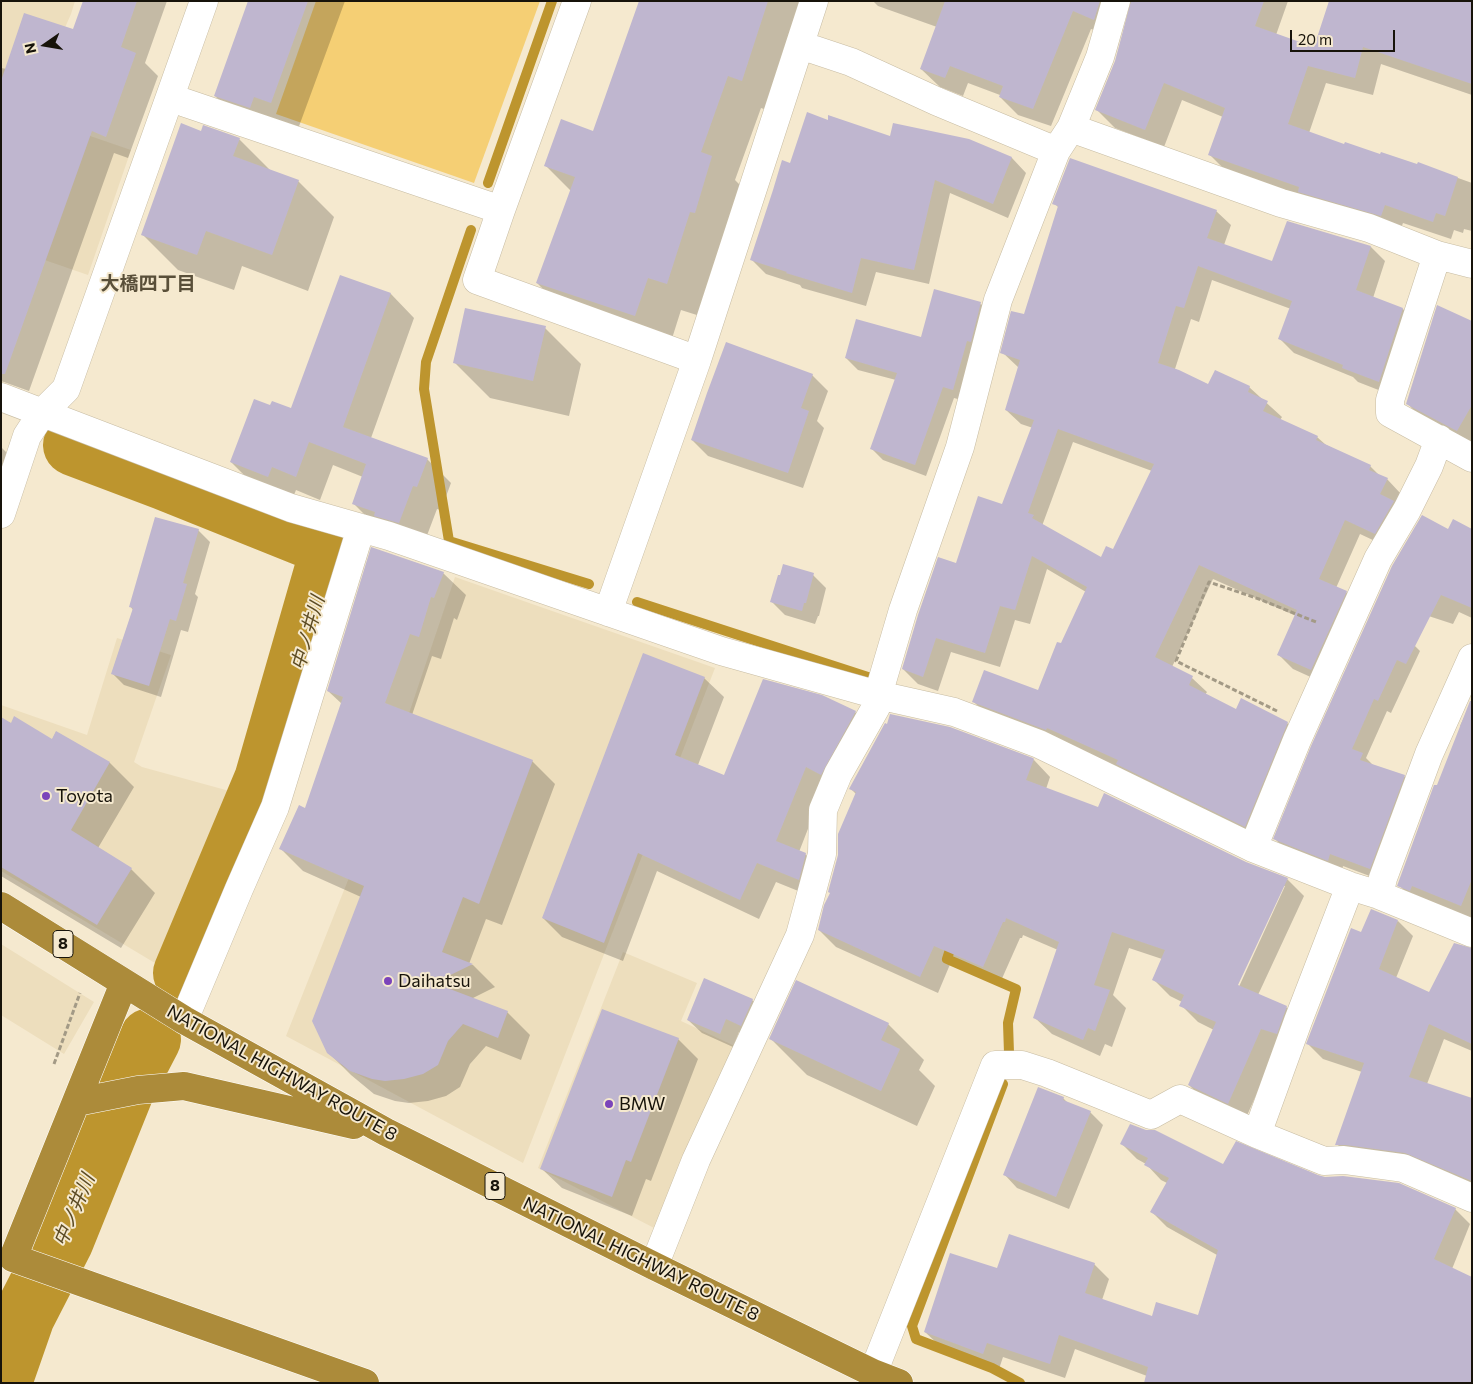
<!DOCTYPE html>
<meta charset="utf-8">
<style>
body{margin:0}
#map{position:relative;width:1473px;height:1384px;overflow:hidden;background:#f5e9cf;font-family:Commissioner,sans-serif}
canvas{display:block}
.frame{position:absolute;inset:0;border:2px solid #17130a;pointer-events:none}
.north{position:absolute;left:20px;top:20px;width:50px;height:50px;-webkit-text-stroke:4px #f5e9cf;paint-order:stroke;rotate:257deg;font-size:14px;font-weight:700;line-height:20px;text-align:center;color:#17130a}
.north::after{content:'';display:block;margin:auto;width:18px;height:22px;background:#17130a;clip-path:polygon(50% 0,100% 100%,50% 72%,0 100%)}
.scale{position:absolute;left:1290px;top:30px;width:105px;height:22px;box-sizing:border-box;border:2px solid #17130a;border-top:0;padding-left:6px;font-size:15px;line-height:18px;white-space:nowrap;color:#17130a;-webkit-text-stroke:4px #f5e9cf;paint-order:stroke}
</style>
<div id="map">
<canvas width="1473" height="1384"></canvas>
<div class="frame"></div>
<div class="north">N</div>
<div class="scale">20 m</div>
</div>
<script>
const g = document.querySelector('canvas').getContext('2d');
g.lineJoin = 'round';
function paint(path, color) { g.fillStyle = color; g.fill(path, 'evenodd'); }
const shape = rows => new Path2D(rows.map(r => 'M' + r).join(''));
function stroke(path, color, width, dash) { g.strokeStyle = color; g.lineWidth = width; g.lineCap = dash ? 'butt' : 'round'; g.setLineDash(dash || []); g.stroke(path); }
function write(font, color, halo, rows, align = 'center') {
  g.font = font + ' Commissioner,"Noto Sans JP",sans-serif'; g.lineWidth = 4; g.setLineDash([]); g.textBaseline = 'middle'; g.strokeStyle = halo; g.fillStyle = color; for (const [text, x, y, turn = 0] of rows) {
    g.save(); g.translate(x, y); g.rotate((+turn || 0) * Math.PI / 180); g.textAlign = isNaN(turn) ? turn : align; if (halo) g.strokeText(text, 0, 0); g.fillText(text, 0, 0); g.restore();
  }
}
paint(shape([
 [1,1,75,1,71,14,47,68,38,118,131,150,88,275,1,245],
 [455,577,715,668,523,1163,286,1036,354,865,402,734],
 [117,638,171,655,134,762,142,767,244,795,165,969,1,871,1,705,87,735],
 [1,944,94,1002,64,1054,1,1015],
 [623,952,697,983,681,1021,737,1047,658,1230,538,1168]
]), '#eddebd');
paint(shape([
 [316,1,540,1,474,183,276,114]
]), '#f5cf74');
paint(shape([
 [84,1,167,1,145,63,158,76,128,158,114,153,29,391,1,381,1,68,7,69,74,31],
 [249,1,345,1,298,129,242,123,215,96],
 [713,1,812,1,775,113,761,108,735,180,745,190,700,316,681,310,669,348,570,316,537,283,571,191,545,165,594,132],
 [873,1,1288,1,1276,35,1314,48,1472,1,1472,95,1381,64,1373,95,1326,83,1309,133,1345,145,1418,166,1419,164,1472,183,1472,231,1464,229,1463,233,1454,230,1451,239,1403,223,1399,233,1228,173,1210,155,1223,117,1182,100,1164,147,1115,128,1097,110,1116,62,1130,4,1123,8,1113,37,1091,29,1051,126,1018,115,1000,97,1000,95,968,83,963,96,940,87,921,69,937,27,878,6],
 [830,121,891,138,969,140,1012,158,1026,173,1008,218,950,193,929,284,876,272,866,306,802,288,800,285,766,274,752,260,791,165],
 [202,132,239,139,271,171,298,181,334,217,308,291,242,266,234,290,178,270,142,234],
 [1054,203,1216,211,1231,225,1224,245,1272,263,1371,247,1385,261,1373,298,1403,309,1417,324,1394,396,1358,382,1353,377,1294,353,1279,338,1291,309,1212,280,1199,322,1191,319,1175,369,1209,385,1249,387,1282,417,1280,420,1317,437,1326,445,1370,466,1380,476,1387,479,1401,494,1390,548,1360,534,1336,588,1346,592,1361,606,1326,684,1293,669,1279,655,1296,616,1213,579,1172,667,1192,678,1207,692,1205,695,1236,711,1287,723,1302,738,1260,840,1132,778,1123,770,1062,741,988,716,974,702,1039,692,1086,592,1047,569,1030,624,1015,620,1000,667,951,652,938,691,918,684,903,669,957,564,1003,506,1033,428,1021,424,1006,410,1019,368,1002,352,1025,316,1059,208],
 [1073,442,1152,471,1113,551,1102,559,1042,526],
 [341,276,391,294,414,318,371,438,427,459,451,483,441,510,437,509,423,546,377,527,353,503,363,477,333,465,320,500,296,490,292,500,255,486,231,462,271,406,292,410],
 [981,304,992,315,965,401,954,398,926,476,883,460,871,448,896,380,858,370,846,358,922,339],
 [1472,323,1472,447,1425,422,1407,403],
 [545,328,581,364,569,416,490,398,454,362],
 [812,375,828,391,817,421,824,428,803,488,708,456,692,440],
 [1,447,10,456,1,485],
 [198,530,210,542,195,594,198,597,188,632,181,630,161,697,124,685,112,673,133,610,130,606],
 [1449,530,1472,531,1472,618,1459,612,1453,624,1401,607],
 [443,573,466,595,457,620,454,618,441,659,432,656,412,715,532,761,555,784,502,925,486,919,469,964,473,965,495,987,471,999,507,1012,530,1035,521,1060,486,1046,470,1064,460,1087,446,1096,428,1101,409,1103,395,1101,374,1094,351,1075,328,1052,361,897,303,871,280,848,306,809,342,704,328,691],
 [813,575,826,588,819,616,818,616,815,624,785,615,771,601],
 [1407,638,1420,651,1391,713,1387,711,1366,758,1373,765,1404,776,1417,789,1383,881,1343,866,1341,873,1288,852,1275,839],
 [704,678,724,697,698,765,725,776,855,712,874,731,825,785,799,852,805,854,825,874,818,899,776,882,759,919,657,871,623,961,562,937,543,918],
 [1472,700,1472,918,1414,901,1399,885,1461,727,1460,726],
 [1,719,52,740,56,732,110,763,134,787,98,848,131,869,155,893,121,948,1,876],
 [1034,760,1050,777,1046,789,1287,879,1304,896,1258,995,1286,1007,1303,1024,1278,1046,1245,1120,1206,1102,1189,1085,1214,1030,1198,1022,1181,1005,1182,1002,1170,996,1153,979,1162,959,1129,948,1113,995,1126,1008,1112,1047,1105,1044,1100,1056,1052,1034,1034,1017,1058,950,1023,935,1022,938,1020,938,1000,983,951,962,938,993,836,947,819,930,831,894,857,795,850,788],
 [1283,886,1285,886,1237,991,1235,990],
 [1398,921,1413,936,1396,978,1430,993,1472,949,1472,1051,1444,1039,1427,1084,1472,1100,1472,1189,1352,1160,1337,1144,1362,1072,1323,1059,1308,1044,1362,934],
 [752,1000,766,1013,754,1039,739,1032,733,1047,702,1033,688,1020],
 [888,1024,924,1060,919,1070,935,1086,917,1126,807,1075,771,1039],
 [678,1039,698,1059,651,1181,646,1179,632,1216,562,1188,542,1169],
 [1063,1098,1069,1104,1090,1112,1103,1125,1069,1209,1017,1188,1004,1174],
 [1122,1144,1223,1166,1318,1177,1455,1209,1470,1224,1452,1269,1147,1376,1075,1349,1065,1378,1003,1357,999,1369,941,1347,925,1332,998,1269,1094,1264,1109,1279,1102,1300,1153,1318,1198,1317,1217,1255,1167,1227,1152,1212,1167,1183,1161,1180,1146,1164,1137,1159]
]), '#0003');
stroke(shape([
 [488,183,552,1],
 [471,230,426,362,424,389,449,541,589,584],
 [637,602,871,678],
 [953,940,947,959,1016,989,1008,1023,1009,1053],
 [1003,1084,912,1326,916,1339,992,1368,1020,1383]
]), '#bd952e', 10);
stroke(shape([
 [74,445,164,479,321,542,330,554,265,780,184,973],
 [1,1382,24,1316,63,1240,123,1091,150,1039]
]), '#bd952e', 62);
paint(shape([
 [83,1,137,1,121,47,136,53,106,137,92,131,5,374,1,374,1,81,24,13,73,29],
 [248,1,308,1,271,103,254,97,250,108,214,96],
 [639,1,768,1,742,81,728,76,701,152,712,156,695,213,690,212,667,284,648,278,635,316,536,283,575,177,544,166,561,119,593,131],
 [945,1,1100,1,1094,20,1073,11,1033,109,999,97,1003,86,950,66,945,78,920,69],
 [1131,1,1264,1,1255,26,1314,47,1329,1,1472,1,1472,84,1363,47,1355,78,1308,66,1288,124,1344,144,1345,142,1380,154,1381,152,1417,164,1418,162,1458,177,1445,216,1436,213,1433,222,1385,205,1381,216,1298,192,1299,187,1208,155,1225,108,1164,83,1145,130,1095,110,1115,61],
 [807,112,828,120,828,115,890,136,893,123,969,139,1012,157,993,204,935,180,914,270,861,258,852,293,786,273,787,272,750,260,773,190,782,160,790,163],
 [181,123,201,131,203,125,240,138,233,156,299,180,272,255,206,231,197,255,141,235],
 [1070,158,1217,210,1207,238,1272,261,1287,221,1371,246,1356,290,1403,308,1379,382,1342,368,1343,365,1278,339,1292,301,1198,266,1184,308,1176,306,1158,363,1179,370,1208,384,1215,370,1250,386,1248,392,1268,401,1263,411,1318,436,1316,440,1371,465,1369,470,1388,478,1380,494,1394,501,1375,534,1345,520,1319,579,1347,591,1311,670,1277,655,1297,610,1199,565,1155,657,1193,676,1189,685,1236,709,1241,698,1288,722,1245,827,1116,764,1118,760,1047,728,1046,730,972,702,984,670,1038,690,1057,642,1061,643,1087,587,1032,556,1015,610,1000,606,985,653,936,638,923,677,902,669,918,615,938,557,956,563,978,496,1002,504,1034,420,1005,410,1020,360,1000,353,1011,311,1024,314,1058,206,1052,204],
 [1058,429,1154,464,1113,549,1106,546,1101,557,1032,518,1034,515,1028,513],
 [340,275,391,293,343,427,428,458,417,487,413,486,399,523,374,516,375,512,352,504,366,464,309,442,296,477,272,467,268,477,230,462,254,399,270,405,272,401,291,408],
 [934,289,981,302,971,342,967,341,953,390,943,387,915,465,870,449,897,373,845,358,856,319,921,337],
 [1437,305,1472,321,1472,405,1457,431,1406,404],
 [465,308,546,326,533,381,453,363],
 [726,342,813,374,801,408,809,411,788,473,691,440,707,393],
 [1422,515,1448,529,1453,519,1472,529,1472,608,1441,595,1406,664,1397,660,1378,701,1374,699,1352,749,1363,753,1360,760,1405,775,1370,869,1330,854,1328,861,1273,839,1311,746,1392,566],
 [155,517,199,529,183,583,187,584,176,621,170,619,149,686,111,674,133,608,129,607],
 [371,547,444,572,434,598,431,597,419,637,410,634,385,703,533,760,479,904,463,897,442,952,473,964,434,983,508,1011,498,1038,463,1024,448,1041,438,1065,423,1074,404,1079,385,1081,372,1079,350,1071,327,1053,312,1021,364,886,279,849,299,805,305,808,343,697,327,691],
 [783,564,814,573,806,603,804,603,802,611,770,602,778,575,780,575],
 [643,653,705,677,675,755,724,775,763,679,822,695,856,711,821,775,806,767,776,841,806,853,799,880,757,863,740,900,638,853,604,943,542,918],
 [1470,701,1472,701,1472,879,1461,906,1412,886,1410,891,1397,886,1434,785,1437,785],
 [890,714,950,727,1033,758,1034,759,1026,780,1098,807,1104,793,1246,862,1288,878,1238,985,1287,1006,1277,1034,1261,1029,1228,1104,1188,1085,1216,1022,1179,1006,1184,995,1152,980,1165,950,1112,932,1094,985,1110,990,1095,1031,1088,1028,1083,1040,1033,1018,1059,942,1006,918,1005,922,1003,922,983,967,934,946,920,977,818,930,824,905,830,893,828,892,838,855,838,834,856,792,849,789,885,723,887,724],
 [14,716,52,739,56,731,110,762,71,830,132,868,97,925,1,867,1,717,11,723],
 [1371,909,1398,920,1379,969,1429,992,1454,943,1472,948,1472,1044,1429,1024,1409,1077,1472,1098,1472,1181,1405,1153,1346,1145,1335,1145,1364,1063,1306,1044,1351,928,1361,932],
 [704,978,753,999,741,1026,726,1019,720,1034,687,1020],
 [796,980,889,1023,881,1040,900,1049,881,1091,769,1039],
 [602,1009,679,1038,631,1162,626,1160,612,1197,540,1169],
 [1038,1087,1064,1097,1063,1100,1091,1111,1056,1197,1003,1175],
 [1130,1124,1146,1130,1155,1130,1223,1164,1236,1141,1318,1175,1325,1177,1343,1176,1399,1183,1456,1208,1434,1259,1472,1277,1472,1383,1144,1383,1148,1367,1059,1335,1050,1364,987,1343,983,1354,924,1332,950,1253,997,1268,1009,1234,1095,1263,1085,1293,1152,1316,1156,1302,1198,1315,1218,1250,1150,1212,1169,1178,1144,1165,1148,1158,1120,1144]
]), '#bfb6cf');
const minor = shape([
 [577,1,501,210,477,280,697,360],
 [800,45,851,62,936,101,1056,151],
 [171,98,501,210],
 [1071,128,1281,203,1369,228,1437,255,1472,264],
 [1437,255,1390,400,1390,413,1472,458],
 [1,397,291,508,389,536,721,651,878,695,954,712,1039,744,1253,848,1350,886,1379,895,1472,933],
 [1,514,27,436,42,413,66,389,204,1],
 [608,612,697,360,814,1],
 [1253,848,1297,740,1378,559,1407,510,1429,466,1439,439],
 [1379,895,1383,878,1429,754,1472,658],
 [184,1020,239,889,275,807,361,528],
 [1257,1134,1298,1021,1350,886],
 [654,1266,696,1160,800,935,822,854,823,810,838,774,876,707,878,695,903,610,960,447,998,300,1056,151,1071,128,1100,57,1116,1],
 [873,1373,995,1065,1022,1065,1047,1073,1151,1115,1180,1099,1257,1134,1324,1161,1344,1160,1403,1168,1472,1198]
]);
const highway = shape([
 [1,906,184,1020,386,1132,654,1266,873,1373,899,1383],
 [124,983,13,1258,365,1383],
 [77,1102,138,1090,184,1086,354,1125]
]);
stroke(minor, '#c7bca3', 29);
stroke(highway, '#fff', 29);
stroke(shape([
 [1277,711,1176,661,1209,582,1259,599,1316,622],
 [54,1064,80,993]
]), '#a39a86', 3, [5, 2.5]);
stroke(minor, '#fff', 28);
stroke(highway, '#ac8b3a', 28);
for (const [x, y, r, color] of [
 [46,796,5,"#7b44ba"],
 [388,981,5,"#7b44ba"],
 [609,1104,5,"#7b44ba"]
]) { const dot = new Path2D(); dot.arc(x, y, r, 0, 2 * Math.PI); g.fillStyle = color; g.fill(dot); stroke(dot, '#f5e9cf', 2); }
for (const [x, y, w] of [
 [63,944,20],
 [495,1186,20]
]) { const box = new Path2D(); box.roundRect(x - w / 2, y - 13.5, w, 27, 4); g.fillStyle = '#f5e9cf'; g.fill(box); stroke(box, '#17130a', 1); }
write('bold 16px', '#17130a', null, [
 ["8",63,944],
 ["8",495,1186]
]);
write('18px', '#17130a', '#f5e9cf', [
 ["Toyota",56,796],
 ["Daihatsu",398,981],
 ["BMW",619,1104]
], 'left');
write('18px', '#17130a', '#f5e9cf', [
 ["NATIONAL HIGHWAY ROUTE 8",282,1073,29],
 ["NATIONAL HIGHWAY ROUTE 8",641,1259,26]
]);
write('bold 19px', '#594f39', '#f5e9cf', [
 ["大橋四丁目",148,284]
]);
write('italic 19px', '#5c4b23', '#f5e9cf', [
 ["中ノ井川",308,633,-74],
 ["中ノ井川",74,1210,-67]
]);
</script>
